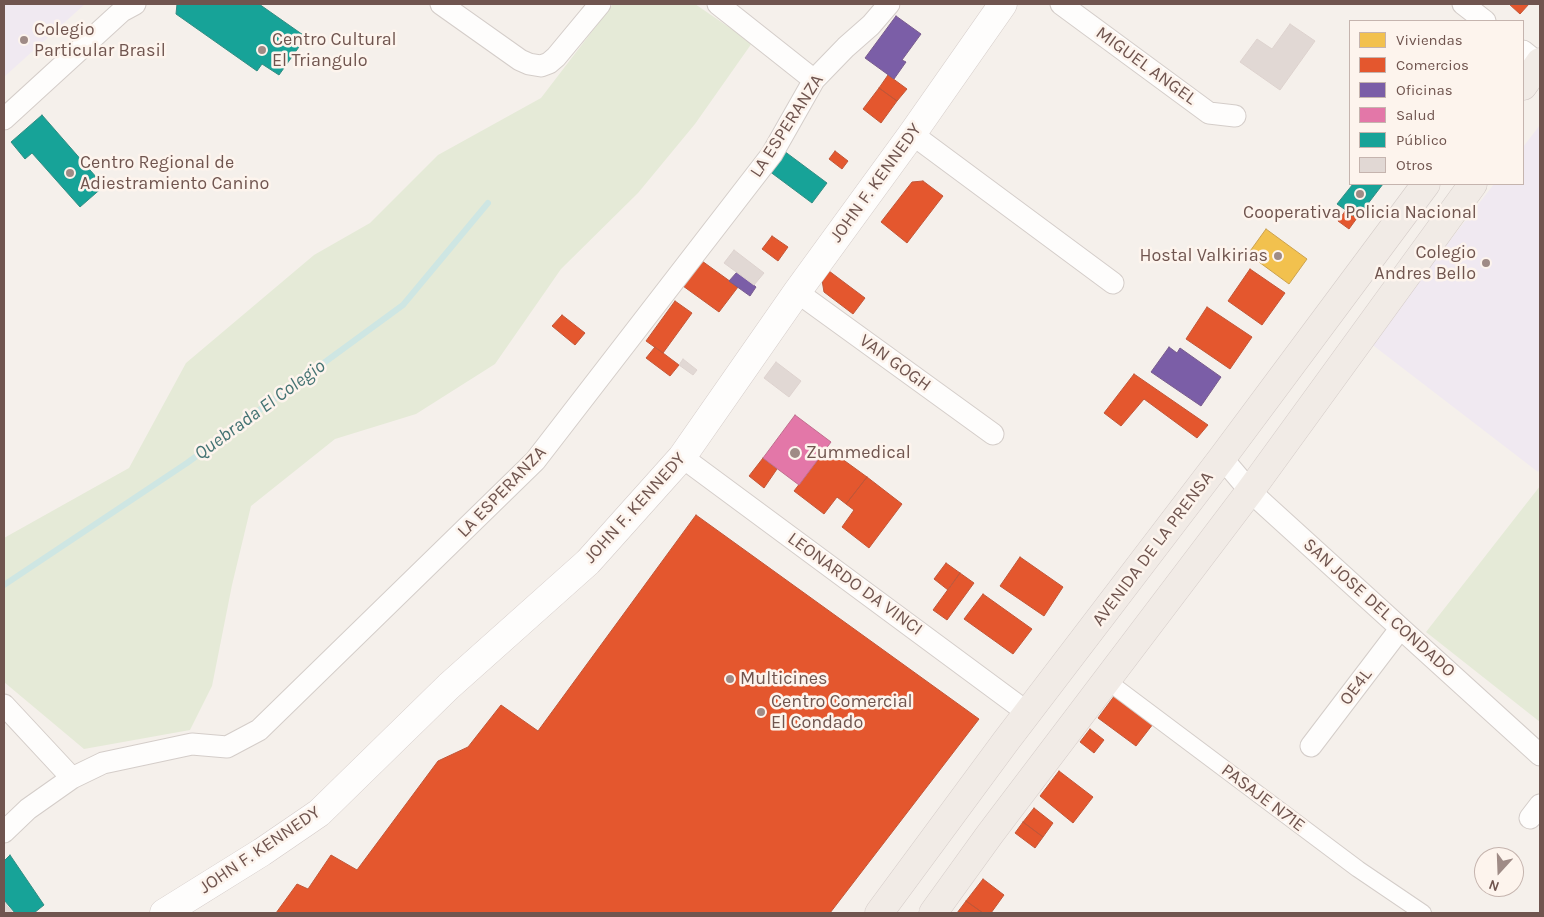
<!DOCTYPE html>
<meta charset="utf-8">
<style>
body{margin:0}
#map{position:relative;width:1544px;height:917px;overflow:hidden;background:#f5f0eb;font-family:Karla,sans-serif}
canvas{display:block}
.frame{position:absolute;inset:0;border:5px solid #70554f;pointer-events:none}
.legend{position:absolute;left:1349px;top:20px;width:175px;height:165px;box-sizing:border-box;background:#fdf4ed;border:1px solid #c5b4ae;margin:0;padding:6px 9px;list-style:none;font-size:15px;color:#70554f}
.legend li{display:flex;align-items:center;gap:10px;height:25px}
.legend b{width:25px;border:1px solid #c5b4ae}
.north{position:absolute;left:1474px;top:847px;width:50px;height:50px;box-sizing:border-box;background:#fdf4ed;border:1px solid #c5b4ae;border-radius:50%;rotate:200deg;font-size:14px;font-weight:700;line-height:20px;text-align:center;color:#70554f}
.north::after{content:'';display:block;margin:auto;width:18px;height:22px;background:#9f8b86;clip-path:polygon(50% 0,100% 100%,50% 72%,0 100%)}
</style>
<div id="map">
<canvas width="1544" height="917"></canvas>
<div class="frame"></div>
<ul class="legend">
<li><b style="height:14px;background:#f2c14e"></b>Viviendas</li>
<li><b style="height:14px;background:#e4572e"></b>Comercios</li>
<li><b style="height:14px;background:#7b5ea7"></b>Oficinas</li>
<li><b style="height:14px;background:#e377a8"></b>Salud</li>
<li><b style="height:14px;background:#17a398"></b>Público</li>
<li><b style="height:14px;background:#e1d8d4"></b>Otros</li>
</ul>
<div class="north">N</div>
</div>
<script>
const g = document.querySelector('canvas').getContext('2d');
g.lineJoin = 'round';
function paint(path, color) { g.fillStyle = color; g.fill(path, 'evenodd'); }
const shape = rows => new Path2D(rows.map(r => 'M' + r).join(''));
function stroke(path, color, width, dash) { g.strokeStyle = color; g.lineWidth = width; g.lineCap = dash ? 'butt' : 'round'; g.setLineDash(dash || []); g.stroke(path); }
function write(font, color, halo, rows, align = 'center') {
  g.font = font + ' Karla,sans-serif'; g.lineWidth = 5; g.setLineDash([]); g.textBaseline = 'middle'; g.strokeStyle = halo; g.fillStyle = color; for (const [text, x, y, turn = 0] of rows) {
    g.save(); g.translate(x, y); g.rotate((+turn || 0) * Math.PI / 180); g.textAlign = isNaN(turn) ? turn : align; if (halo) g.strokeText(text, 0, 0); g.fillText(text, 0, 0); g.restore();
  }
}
paint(shape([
 [4,4,85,4,4,77],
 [1540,125,1540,469,1538,472,1370,343,1494,184,1523,184,1523,147]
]), '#f0e9f1');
paint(shape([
 [613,4,695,4,752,43,695,124,638,193,561,269,495,364,416,414,335,439,251,506,232,585,212,686,190,730,84,749,4,682,4,538,129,468,186,363,314,255,370,223,438,155,541,98],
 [1540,486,1540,722,1426,632]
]), '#e5ead7');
const homes = shape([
 [1266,229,1307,259,1289,284,1248,254,1266,229]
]);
paint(homes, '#f2c14e');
stroke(homes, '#cba14e', 1);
const shops = shape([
 [1509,4,1529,4,1520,14,1509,4],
 [888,75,907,89,897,101,879,88,888,75],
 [879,88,897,101,881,123,863,109,879,88],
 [835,151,848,161,842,169,829,159,835,151],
 [923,181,943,196,907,243,881,222,912,182,923,181],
 [1346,210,1357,218,1349,229,1338,221,1346,210],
 [772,236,788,247,778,261,762,249,772,236],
 [702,261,738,287,719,312,683,286,702,261],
 [1250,269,1285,293,1262,325,1228,301,1250,269],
 [829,271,865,298,853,314,824,292,822,280,829,271],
 [675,301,692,313,663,353,646,341,675,301],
 [1207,307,1252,337,1230,369,1186,339,1207,307],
 [562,315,585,333,575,345,552,326,562,315],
 [655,347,679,365,670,376,646,358,655,347],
 [1134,374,1208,425,1197,438,1144,399,1121,426,1104,413,1134,374],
 [827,448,867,477,846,504,837,497,824,514,794,491,827,448],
 [763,458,777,469,764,488,749,476,763,458],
 [867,477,902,504,869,548,842,527,854,510,846,504,867,477],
 [696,515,979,719,830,913,276,913,297,884,308,889,331,855,357,870,438,761,468,747,501,705,538,731,696,515],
 [1020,557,1063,587,1044,616,1000,586,1020,557],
 [946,563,960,573,948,590,934,579,946,563],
 [960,573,974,583,947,620,933,610,960,573],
 [983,594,1032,629,1013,654,964,619,983,594],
 [1115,695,1153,724,1136,746,1098,718,1115,695],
 [1090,729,1104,740,1094,753,1080,742,1090,729],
 [1059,771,1093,797,1073,823,1040,796,1059,771],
 [1034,808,1053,823,1043,837,1023,822,1034,808],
 [1023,822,1043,837,1035,848,1015,833,1023,822],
 [983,879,1004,895,991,913,983,913,966,901,983,879],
 [966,901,983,913,957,913,966,901]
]);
paint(shops, '#e4572e');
stroke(shops, '#c15638', 1);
const offices = shape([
 [896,16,921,34,902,60,906,62,894,79,865,58,896,16],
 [737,272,756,287,750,296,729,281,737,272],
 [1169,347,1177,353,1180,348,1221,377,1201,406,1151,372,1169,347]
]);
paint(offices, '#7b5ea7');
stroke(offices, '#785b8d', 1);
const health = shape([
 [795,415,831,442,799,485,763,458,795,415]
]);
paint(health, '#e377a8');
stroke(health, '#c06d8d', 1);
const public = shape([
 [177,4,259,4,306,37,279,75,262,64,257,71,176,14,177,4],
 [42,115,104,186,80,207,32,153,25,159,11,142,42,115],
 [780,148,827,183,812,203,765,168,780,148],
 [1353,184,1383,184,1357,218,1337,204,1353,184],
 [10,855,44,905,34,913,15,913,4,900,4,861,10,855]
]);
paint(public, '#17a398');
stroke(public, '#328c82', 1);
stroke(shape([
 [4,585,187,463,403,305,488,203]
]), '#cee6e3', 6);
const building = shape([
 [1290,24,1315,41,1280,90,1240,62,1257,39,1272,49,1290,24],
 [734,250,764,273,754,285,724,263,734,250],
 [683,359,697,370,693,375,679,365,683,359],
 [776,362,801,381,789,397,764,378,776,362],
 [4,902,13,913,4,913,4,902]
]);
paint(building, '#e1d8d4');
stroke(building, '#ddd2ce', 1);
const pedestrian = shape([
 [1106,680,1358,869,1423,913]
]);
const minor = shape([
 [441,4,520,60,529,64,541,66,549,63,556,57,600,4],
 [718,4,814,80],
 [1061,4,1209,113,1235,116],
 [1463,4,1485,21],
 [1523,51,1539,64],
 [4,119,122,11,135,4],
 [912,134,1113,283],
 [797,292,993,434],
 [682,457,1028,713],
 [1222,458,1250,491,1265,505,1540,755],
 [4,705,72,778],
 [1311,746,1400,629],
 [1530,818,1540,805],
 [4,832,28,809,72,778,103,763,192,744,227,747,259,730,535,461,772,154,814,80,846,47,871,25,889,4]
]);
const secondary = shape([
 [164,913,262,852,319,813,449,686,588,562,682,457,797,292,912,134,1003,4]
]);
const primary = shape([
 [1523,86,1540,62],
 [879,913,1006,741,1222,458,1426,184],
 [933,913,990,834,1250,491,1473,184]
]);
stroke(pedestrian, '#d4cdc9', 18);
stroke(minor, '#d4cdc9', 23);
stroke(secondary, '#d4cbc8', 29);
stroke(primary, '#d3cac7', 29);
stroke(pedestrian, '#fefdfc', 16);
stroke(minor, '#fefdfc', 21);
stroke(secondary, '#fefdfc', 28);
stroke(primary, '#f1ebe6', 28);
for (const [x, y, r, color] of [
 [24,40,5,"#9f8b86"],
 [262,50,5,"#9f8b86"],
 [70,173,5,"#9f8b86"],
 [1360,194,5,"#9f8b86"],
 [1278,256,5,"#9f8b86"],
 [1486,263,5,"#9f8b86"],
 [795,453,6,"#9f8b86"],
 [730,679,5,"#9f8b86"],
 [761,712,5,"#9f8b86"]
]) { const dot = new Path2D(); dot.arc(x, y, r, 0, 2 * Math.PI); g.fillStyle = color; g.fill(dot); stroke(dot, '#fdf4ed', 2); }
write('18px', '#70554f', '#fdf4ed', [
 ["Colegio",34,30],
 ["Particular Brasil",34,51],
 ["Centro Cultural",272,40],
 ["El Triangulo",272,61],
 ["Centro Regional de",80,163],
 ["Adiestramiento Canino",80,184],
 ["Cooperativa Policia Nacional",1360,213,"center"],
 ["Colegio",1476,253,"right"],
 ["Andres Bello",1476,274,"right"],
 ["Hostal Valkirias",1268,256,"right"],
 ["Zummedical",806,453],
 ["Multicines",740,679],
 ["Centro Comercial",771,702],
 ["El Condado",771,723]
], 'left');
write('18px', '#70554f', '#fdf4ed', [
 ["MIGUEL ANGEL",1146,66,36],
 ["LA ESPERANZA",787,126,-57],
 ["JOHN F. KENNEDY",876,183,-54],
 ["VAN GOGH",895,363,36],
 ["LA ESPERANZA",502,492,-46],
 ["JOHN F. KENNEDY",635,508,-48],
 ["AVENIDA DE LA PRENSA",1153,549,-53],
 ["LEONARDO DA VINCI",855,584,36],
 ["SAN JOSE DEL CONDADO",1379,608,42],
 ["OE4L",1356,687,-53],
 ["PASAJE N71E",1263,798,37],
 ["JOHN F. KENNEDY",260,850,-34]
]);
write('italic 19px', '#447373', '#fdf4ed', [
 ["Quebrada El Colegio",260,410,-36]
]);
</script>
